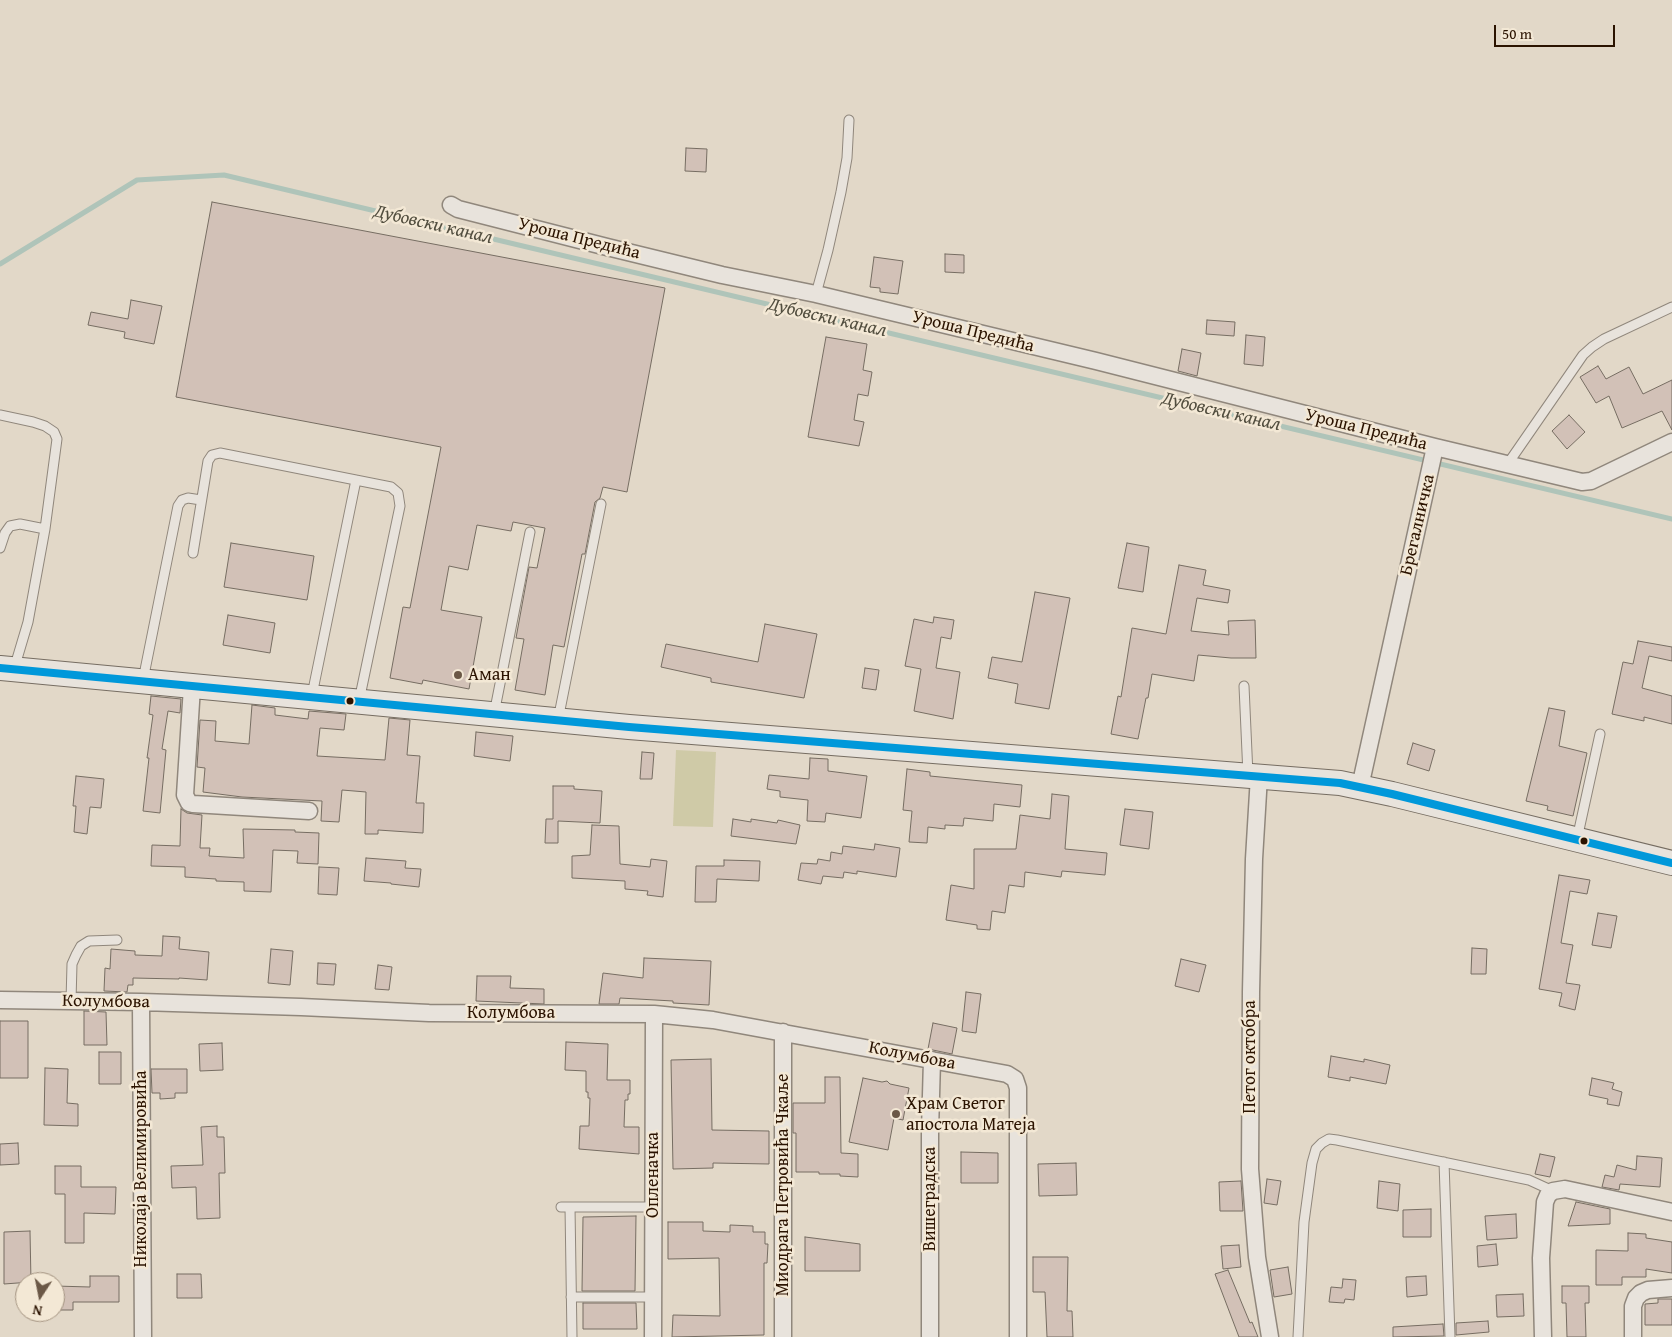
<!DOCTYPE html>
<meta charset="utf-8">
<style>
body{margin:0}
#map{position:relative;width:1672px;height:1337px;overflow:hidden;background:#e2d8c8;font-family:"Gentium Book Plus",serif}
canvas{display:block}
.north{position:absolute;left:15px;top:1272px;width:50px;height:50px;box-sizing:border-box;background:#f3e8d5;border:1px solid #a39380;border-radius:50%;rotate:191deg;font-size:14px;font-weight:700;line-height:20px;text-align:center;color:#2b1300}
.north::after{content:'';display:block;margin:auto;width:18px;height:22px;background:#6b5846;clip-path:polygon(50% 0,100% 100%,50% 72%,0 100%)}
.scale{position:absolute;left:1494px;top:25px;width:121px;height:22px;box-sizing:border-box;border:2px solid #2b1300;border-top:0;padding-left:6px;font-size:15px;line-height:18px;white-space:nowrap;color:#2b1300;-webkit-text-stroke:4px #f3e8d5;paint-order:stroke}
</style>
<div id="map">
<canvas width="1672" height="1337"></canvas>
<div class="north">N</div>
<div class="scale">50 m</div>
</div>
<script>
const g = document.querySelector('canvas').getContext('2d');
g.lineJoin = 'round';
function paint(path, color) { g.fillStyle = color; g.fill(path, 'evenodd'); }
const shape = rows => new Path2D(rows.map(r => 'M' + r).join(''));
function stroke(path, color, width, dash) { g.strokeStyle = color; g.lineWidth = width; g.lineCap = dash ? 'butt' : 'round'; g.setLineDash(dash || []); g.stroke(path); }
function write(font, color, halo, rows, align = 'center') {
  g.font = font + ' "Gentium Book Plus",serif'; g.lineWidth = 5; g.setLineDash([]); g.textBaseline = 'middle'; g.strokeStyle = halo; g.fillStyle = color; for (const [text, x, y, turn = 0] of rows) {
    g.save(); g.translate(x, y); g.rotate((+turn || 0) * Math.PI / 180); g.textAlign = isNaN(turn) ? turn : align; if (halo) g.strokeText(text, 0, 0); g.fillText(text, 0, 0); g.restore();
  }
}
paint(shape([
 [676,750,716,752,713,827,673,826]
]), '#cfcaa7');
stroke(shape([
 [0,264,137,180,224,175,1672,519]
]), '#afc4b9', 5);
const building = shape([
 [686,148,707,149,706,172,685,171,686,148],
 [212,202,665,288,627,492,603,487,600,498,595,502,585,554,582,554,564,647,553,645,545,695,515,690,524,639,516,638,529,567,537,568,545,528,513,522,511,531,477,525,468,570,449,566,441,610,482,617,469,689,423,680,422,684,390,678,403,607,410,608,441,447,176,397,212,202],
 [945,254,964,255,964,273,945,272,945,254],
 [874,257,903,261,898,294,880,292,880,288,870,287,874,257],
 [131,300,162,306,154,344,124,338,125,332,88,325,91,312,128,319,131,300],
 [1207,320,1235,322,1234,336,1206,334,1207,320],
 [1246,335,1265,337,1263,366,1244,364,1246,335],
 [826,337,867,344,863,370,872,372,868,396,858,394,854,420,864,422,859,446,808,437,826,337],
 [1182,349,1201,353,1197,376,1178,371,1182,349],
 [1598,366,1606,379,1629,367,1643,394,1672,380,1672,430,1662,411,1622,428,1609,396,1596,403,1580,377,1598,366],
 [1569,415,1585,432,1567,449,1552,431,1569,415],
 [231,543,314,556,307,600,224,587,231,543],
 [1127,543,1149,547,1143,592,1118,588,1127,543],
 [1179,565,1206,570,1203,585,1230,590,1228,603,1197,598,1191,631,1229,635,1228,621,1255,620,1256,658,1231,658,1198,655,1194,681,1152,674,1148,698,1146,698,1138,739,1111,734,1118,696,1121,697,1132,628,1166,634,1179,565],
 [1035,592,1070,598,1049,709,1015,703,1018,684,988,678,992,657,1022,662,1035,592],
 [228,615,275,623,270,653,223,645,228,615],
 [934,617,954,620,951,639,941,637,936,668,960,672,953,719,914,711,921,669,905,666,914,619,933,623,934,617],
 [765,624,817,634,804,698,711,682,711,678,661,667,666,644,758,662,765,624],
 [1638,641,1672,647,1672,661,1649,656,1642,688,1672,696,1672,724,1644,717,1644,721,1612,714,1623,662,1633,664,1638,641],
 [865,668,879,670,876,690,862,688,865,668],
 [151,696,181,699,180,713,168,711,162,749,166,750,160,813,143,811,149,758,147,758,153,715,149,714,151,696],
 [252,705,275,708,275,715,308,719,309,711,346,714,344,730,320,728,317,756,385,760,389,718,410,720,407,755,420,756,416,803,424,803,423,833,378,830,378,834,365,834,366,792,342,790,339,822,321,821,322,801,242,797,203,792,205,768,197,767,200,720,216,721,215,741,249,744,252,705],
 [1549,708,1565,711,1559,746,1587,753,1573,816,1547,810,1548,806,1526,801,1549,708],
 [476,732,513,736,510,761,474,756,476,732],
 [1413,743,1435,750,1429,771,1407,764,1413,743],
 [642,752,654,753,652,779,640,779,642,752],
 [810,758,828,759,828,771,867,776,861,818,826,813,825,822,807,821,808,800,780,797,780,791,767,789,769,775,809,779,810,758],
 [907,769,930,772,930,776,1022,785,1020,807,994,804,993,821,964,818,963,826,945,825,945,829,928,827,927,843,909,842,912,811,903,810,907,769],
 [76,776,104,779,101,808,90,807,87,834,74,832,76,806,73,806,76,776],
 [553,786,574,786,574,789,602,791,600,823,558,821,558,843,545,843,546,819,553,819,553,786],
 [1052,794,1069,796,1065,849,1107,853,1105,875,1062,871,1061,877,1025,872,1024,887,1009,885,1005,913,992,911,990,930,977,929,977,925,946,920,951,885,974,889,974,849,1016,849,1020,815,1050,819,1052,794],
 [181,809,187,813,202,815,200,848,210,848,209,856,244,858,243,829,295,830,295,832,319,833,318,864,297,863,298,851,273,850,271,892,244,891,244,882,216,881,216,879,185,877,185,867,151,866,152,845,180,846,181,809],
 [1125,809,1153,812,1149,849,1120,845,1125,809],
 [733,819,751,822,751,819,777,823,778,820,800,825,796,844,731,836,733,819],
 [592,825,619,826,620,864,650,867,651,859,667,861,663,897,647,895,648,891,625,889,625,881,572,878,572,856,590,855,592,825],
 [875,844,900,848,896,877,857,871,857,874,844,872,843,878,823,876,821,884,798,880,801,863,817,864,818,859,830,861,831,852,842,854,843,846,874,850,875,844],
 [366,858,406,861,405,868,421,869,419,887,391,884,391,883,364,881,366,858],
 [724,860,760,861,759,881,717,879,716,902,695,902,696,866,724,866,724,860],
 [319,867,339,868,337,895,318,894,319,867],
 [1559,875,1590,880,1587,894,1570,891,1561,943,1573,945,1566,983,1580,985,1575,1010,1559,1006,1562,993,1539,989,1559,875],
 [1598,913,1617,916,1611,948,1592,945,1598,913],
 [163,936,180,937,179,949,209,952,207,980,179,978,179,979,133,978,133,985,128,985,127,992,104,991,105,968,110,969,111,949,135,951,135,955,162,956,163,936],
 [1472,948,1487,949,1486,974,1471,974,1472,948],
 [271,949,293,951,290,985,268,983,271,949],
 [644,958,711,961,709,1005,673,1003,673,1001,620,998,619,1004,599,1004,603,973,643,978,644,958],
 [1181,959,1206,965,1199,992,1175,986,1181,959],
 [318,963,336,964,334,985,317,984,318,963],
 [378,965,392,967,389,990,375,989,378,965],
 [477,976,511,976,510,988,544,989,544,1004,476,1001,477,976],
 [966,992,981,994,976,1033,962,1031,966,992],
 [84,1011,106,1012,107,1045,84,1045,84,1011],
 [0,1021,28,1021,28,1078,0,1078,0,1021],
 [933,1023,957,1028,952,1054,928,1049,933,1023],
 [566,1042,608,1044,607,1080,630,1080,630,1094,628,1094,628,1100,625,1100,624,1127,639,1127,639,1154,579,1149,580,1126,589,1126,590,1098,588,1098,588,1092,586,1092,586,1071,565,1070,566,1042],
 [222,1043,223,1070,200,1071,199,1044,222,1043],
 [99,1052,121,1052,121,1084,99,1084,99,1052],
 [1331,1056,1364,1062,1364,1059,1390,1065,1386,1084,1350,1077,1350,1081,1328,1077,1331,1056],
 [711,1059,712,1130,769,1131,769,1164,713,1163,713,1168,673,1169,671,1060,711,1059],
 [45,1068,68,1069,67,1103,78,1104,78,1126,44,1125,45,1068],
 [151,1069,187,1069,187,1093,175,1093,175,1098,160,1099,160,1093,152,1093,151,1069],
 [825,1077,840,1077,841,1153,858,1154,858,1177,840,1176,840,1174,819,1174,819,1172,796,1172,796,1133,793,1133,793,1103,825,1103,825,1077],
 [863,1078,882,1082,887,1081,890,1084,909,1088,903,1120,894,1118,888,1150,849,1142,863,1078],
 [1592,1078,1614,1083,1612,1089,1622,1092,1619,1106,1607,1104,1608,1099,1589,1095,1592,1078],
 [217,1126,217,1137,224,1137,225,1173,219,1173,220,1218,197,1219,196,1187,172,1188,171,1166,203,1165,201,1127,217,1126],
 [18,1143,19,1164,0,1165,0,1144,18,1143],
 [961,1152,998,1153,998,1183,961,1183,961,1152],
 [1540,1154,1555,1157,1550,1177,1535,1174,1540,1154],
 [1637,1156,1662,1158,1660,1187,1620,1184,1619,1190,1602,1187,1605,1175,1614,1177,1617,1165,1636,1170,1637,1156],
 [1076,1163,1077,1195,1039,1196,1038,1164,1076,1163],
 [55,1166,81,1166,81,1187,116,1187,115,1214,84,1213,84,1243,65,1243,65,1194,55,1194,55,1166],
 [1267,1179,1281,1181,1277,1205,1264,1203,1267,1179],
 [1241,1181,1243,1211,1220,1211,1219,1182,1241,1181],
 [1379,1181,1400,1184,1398,1211,1377,1208,1379,1181],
 [1576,1202,1610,1209,1610,1224,1568,1226,1576,1202],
 [1431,1209,1431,1237,1403,1237,1403,1210,1431,1209],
 [1516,1214,1517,1238,1487,1240,1485,1216,1516,1214],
 [636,1216,635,1291,582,1291,583,1217,636,1216],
 [668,1222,703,1222,703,1231,730,1232,730,1225,753,1226,753,1232,765,1232,765,1244,768,1244,767,1263,764,1263,764,1335,672,1337,673,1315,720,1316,719,1258,668,1259,668,1222],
 [30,1231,31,1282,4,1284,4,1232,30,1231],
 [1628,1233,1646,1234,1646,1238,1672,1242,1672,1273,1646,1269,1646,1277,1622,1277,1622,1285,1596,1285,1596,1250,1628,1251,1628,1233],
 [805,1237,860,1244,860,1271,805,1271,805,1237],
 [1496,1244,1498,1265,1478,1267,1477,1246,1496,1244],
 [1239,1245,1241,1267,1223,1269,1221,1246,1239,1245],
 [1033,1257,1068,1257,1067,1311,1072,1311,1073,1337,1047,1337,1045,1292,1033,1292,1033,1257],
 [1288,1267,1292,1294,1274,1297,1270,1270,1288,1267],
 [1228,1270,1250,1323,1252,1322,1258,1337,1239,1337,1215,1274,1228,1270],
 [177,1274,201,1274,202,1298,177,1298,177,1274],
 [90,1276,119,1276,119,1302,73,1302,73,1310,55,1310,55,1286,90,1287,90,1276],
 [1426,1276,1427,1295,1407,1297,1406,1277,1426,1276],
 [1343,1279,1356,1280,1354,1300,1345,1299,1344,1303,1329,1302,1331,1287,1342,1288,1343,1279],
 [1562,1286,1589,1286,1589,1303,1585,1303,1586,1337,1567,1337,1566,1303,1562,1303,1562,1286],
 [1523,1294,1524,1316,1497,1317,1496,1295,1523,1294],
 [1658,1299,1672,1299,1672,1325,1645,1325,1645,1304,1658,1303,1658,1299],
 [583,1303,636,1303,637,1329,583,1329,583,1303],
 [1488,1321,1489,1332,1456,1335,1456,1323,1488,1321],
 [1443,1324,1444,1336,1393,1337,1393,1327,1443,1324]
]);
paint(building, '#d2c1b7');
stroke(building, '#766d62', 1);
const lane = shape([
 [816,294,828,250,841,192,847,158,849,120],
 [0,415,33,422,45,426,54,432,57,439,45,529,28,622,14,669],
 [1507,465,1583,355,1592,347,1604,339,1672,307],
 [0,548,5,533,10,526,20,524,45,529],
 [193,553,208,461,212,455,220,453,391,487,398,493,400,506,359,701],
 [143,680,178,506,182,500,188,498,201,500],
 [1244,686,1248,775],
 [312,695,356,480],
 [494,714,530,532],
 [558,720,601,504],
 [1577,839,1600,734],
 [71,1001,72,964,76,955,81,946,89,941,117,940],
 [1444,1162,1450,1337],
 [561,1207,652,1207],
 [570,1207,572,1337],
 [571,1297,653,1297],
 [1298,1337,1304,1222,1312,1163,1316,1149,1322,1143,1329,1139,1337,1140,1529,1180,1553,1191]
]);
const street = shape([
 [451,205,458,209,607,247,722,275,816,294,1096,361,1435,447,1582,482,1591,481,1672,442],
 [192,687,185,795,189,803,193,804,309,811],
 [1259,776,1254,859,1251,992,1250,1169,1257,1257,1270,1337],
 [1360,787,1435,447],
 [0,1000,141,1002,301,1007,429,1013,654,1014,713,1020,1007,1074,1015,1079,1018,1088,1018,1337],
 [141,1002,143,1337],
 [653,1337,654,1014],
 [783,1337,783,1032],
 [930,1337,930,1131,932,1060],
 [1543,1337,1541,1258,1545,1202,1548,1195,1553,1191,1565,1189,1672,1212],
 [1633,1337,1633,1306,1636,1298,1641,1293,1648,1290,1672,1288]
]);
const secondary = shape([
 [0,668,629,727,1340,783,1392,794,1672,863]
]);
stroke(lane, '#90877c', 11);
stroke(street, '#90877c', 19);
stroke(secondary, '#766d62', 26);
stroke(lane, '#e8e3dc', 9);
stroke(street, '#e8e3dc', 16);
stroke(secondary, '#e8e3dc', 24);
stroke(shape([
 [0,668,629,727,1340,783,1392,794,1672,863]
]), '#0098da', 8);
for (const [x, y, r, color] of [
 [458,675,5,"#6b5846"],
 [350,701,4.5,"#2b1300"],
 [1584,841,4.5,"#2b1300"],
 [896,1114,5,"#6b5846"]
]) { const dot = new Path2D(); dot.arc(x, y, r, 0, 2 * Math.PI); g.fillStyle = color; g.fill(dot); stroke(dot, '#f3e8d5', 2); }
write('18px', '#2b1300', '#f3e8d5', [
 ["Уроша Предића",579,239,14],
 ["Уроша Предића",973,332,14],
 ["Уроша Предића",1366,430,14],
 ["Брегалничка",1418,525,-77],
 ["Колумбова",106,1002,1],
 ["Колумбова",511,1013],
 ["Колумбова",912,1056,11],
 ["Петог октобра",1250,1057,-90],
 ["Николаја Велимировића",141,1169,-90],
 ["Опленачка",653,1175,-90],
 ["Миодрага Петровића Чкаље",783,1185,-90],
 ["Вишеградска",930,1199,-90]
]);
write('18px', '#2b1300', '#f3e8d5', [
 ["Аман",468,675],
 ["Храм Светог",906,1104],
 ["апостола Матеја",906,1125]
], 'left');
write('italic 19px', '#524e3f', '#f3e8d5', [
 ["Дубовски канал",433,225,13],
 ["Дубовски канал",827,318,13],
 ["Дубовски канал",1221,412,13]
]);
</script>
